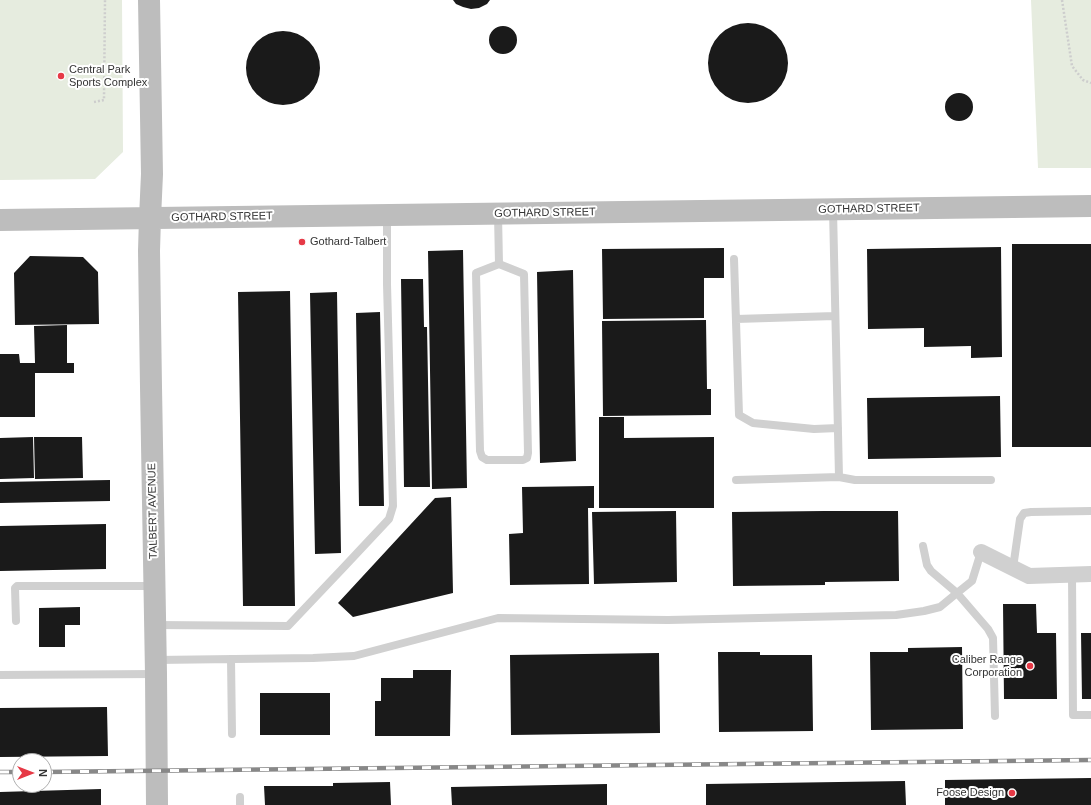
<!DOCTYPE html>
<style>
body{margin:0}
#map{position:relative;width:1091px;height:805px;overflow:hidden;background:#fff;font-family:Helvetica,sans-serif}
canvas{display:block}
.north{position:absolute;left:12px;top:753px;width:40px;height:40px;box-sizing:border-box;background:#fff;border:1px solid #adadad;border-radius:50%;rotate:90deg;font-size:11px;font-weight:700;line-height:16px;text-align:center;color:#333}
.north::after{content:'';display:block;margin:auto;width:14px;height:18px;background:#e63946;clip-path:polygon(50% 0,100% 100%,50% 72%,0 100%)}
</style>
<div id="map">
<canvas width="1091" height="805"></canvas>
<div class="north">N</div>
</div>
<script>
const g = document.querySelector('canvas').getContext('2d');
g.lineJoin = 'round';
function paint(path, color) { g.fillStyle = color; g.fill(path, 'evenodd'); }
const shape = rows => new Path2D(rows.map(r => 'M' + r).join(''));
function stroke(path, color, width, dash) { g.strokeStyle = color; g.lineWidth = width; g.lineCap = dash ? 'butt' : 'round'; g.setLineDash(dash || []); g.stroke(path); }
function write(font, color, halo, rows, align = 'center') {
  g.font = font + ' Helvetica,sans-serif'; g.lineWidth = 4; g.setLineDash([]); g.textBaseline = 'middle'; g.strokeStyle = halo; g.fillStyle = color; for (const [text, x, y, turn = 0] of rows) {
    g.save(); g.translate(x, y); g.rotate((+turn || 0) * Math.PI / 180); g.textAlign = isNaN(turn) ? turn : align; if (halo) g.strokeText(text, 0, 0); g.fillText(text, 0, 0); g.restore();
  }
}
paint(shape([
 [0,0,122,0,123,152,95,179,0,180],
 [1031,0,1091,0,1091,168,1038,168]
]), '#e6ecdf');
paint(shape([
 [453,0,490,0,487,4,479,8,471,9,463,7,456,4],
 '708 63a40 40 0 1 1 80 0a40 40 0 1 1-80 0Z',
 '489 40a14 14 0 1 1 28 0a14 14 0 1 1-28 0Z',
 '246 68a37 37 0 1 1 74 0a37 37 0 1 1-74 0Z',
 '945 107a14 14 0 1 1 28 0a14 14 0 1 1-28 0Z',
 [1012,244,1091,244,1091,447,1012,447],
 [1001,247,1002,357,971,358,971,346,924,347,924,328,868,329,867,249],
 [724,248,724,278,704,278,704,318,603,319,602,249],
 [463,250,467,488,432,489,428,251],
 [30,256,83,257,98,272,99,324,15,325,14,273],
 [573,270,576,461,540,463,537,272],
 [401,279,423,279,424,327,427,327,430,487,404,487],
 [290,291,295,606,243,606,238,292],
 [337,292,341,553,315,554,310,293],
 [380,312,384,506,359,506,356,313],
 [706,320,707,389,711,389,711,415,603,416,602,321],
 [67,325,67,363,74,363,74,373,35,373,35,417,0,417,0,354,19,354,20,363,35,363,34,326],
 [1000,396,1001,457,868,459,867,398],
 [599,417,624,417,624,438,714,437,714,508,599,508],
 [33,437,34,478,0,479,0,438],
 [34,437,82,437,83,478,35,479],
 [110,480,110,501,0,503,0,482],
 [594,486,594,508,588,508,589,584,510,585,509,534,523,533,522,487],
 [451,497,453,593,353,617,338,603,435,498],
 [676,511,677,582,594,584,592,512],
 [824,511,898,511,899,581,825,582,825,585,733,586,732,512],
 [106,524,106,569,0,571,0,526],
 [1003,604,1036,604,1037,633,1056,633,1057,699,1004,699],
 [80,607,80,625,65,625,65,647,39,647,39,608],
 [1081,633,1091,633,1091,699,1082,699],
 [962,647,963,729,871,730,870,652,908,652,908,648],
 [718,652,760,652,760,655,812,655,813,731,719,732],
 [659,653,660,733,511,735,510,655],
 [413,670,451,670,450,736,375,736,375,701,381,701,381,678,413,678],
 [260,693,330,693,330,735,260,735],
 [107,707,108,756,0,757,0,708],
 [1091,778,1091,805,945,805,945,780],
 [905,781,906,805,706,805,706,784],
 [390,782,391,805,265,805,264,786,333,786,333,783],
 [607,784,607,805,452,805,451,787],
 [101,789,101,805,0,805,0,792]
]), '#1a1a1a');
stroke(shape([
 [1062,0,1072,66,1083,80,1091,83],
 [94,102,104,100,105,0]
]), '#cdcdcd', 2.5, [2, 2]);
stroke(shape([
 [833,210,839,477,855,480,991,480],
 [498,214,499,264,524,274,528,453,527,458,523,460,487,460,482,457,480,451,476,273,499,264],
 [734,259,739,415,753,423,814,429,838,428],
 [736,319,835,316],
 [736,480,839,477],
 [923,546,927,565,931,571,957,593,988,629,993,638,995,716],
 [1013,568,1020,519,1024,513,1031,512,1091,511],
 [1072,575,1073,715,1091,715],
 [16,621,15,588,17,586,153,586],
 [155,625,288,626,344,567,389,519,393,506,387,284,387,215],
 [231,659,232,734],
 [156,660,313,658,354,656,498,618,668,620,896,615,924,611,940,607,957,593,972,581,981,552],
 [0,675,155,674],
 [240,797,240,805]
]), '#d0d0d0', 8);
stroke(shape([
 [981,552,1029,576,1091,574]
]), '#d0d0d0', 16);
stroke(shape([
 [149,0,152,174,150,218,149,251,151,387,156,674,157,805],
 [0,220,1091,206]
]), '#bdbdbd', 22);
const rail = shape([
 [0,772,20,772],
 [44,772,1091,760]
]);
stroke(rail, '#888', 4.5);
stroke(rail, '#fff', 3, [9]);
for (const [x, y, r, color] of [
 [61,76,4,"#e63946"],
 [302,242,4,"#e63946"],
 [1030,666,4,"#e63946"],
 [1012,793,4,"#e63946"]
]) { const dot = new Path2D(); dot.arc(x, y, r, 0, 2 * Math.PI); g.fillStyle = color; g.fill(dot); stroke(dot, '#fff', 1.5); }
write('11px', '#333', '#fff', [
 ["Central Park",69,70],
 ["Sports Complex",69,83],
 ["Gothard-Talbert",310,242],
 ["Caliber Range",1022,660,"right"],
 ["Corporation",1022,673,"right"],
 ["Foose Design",1004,793,"right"]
], 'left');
write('11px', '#333', '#fff', [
 ["GOTHARD STREET",869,209,-1],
 ["GOTHARD STREET",545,213,-1],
 ["GOTHARD STREET",222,217,-1],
 ["TALBERT AVENUE",153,511,-91]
]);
</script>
